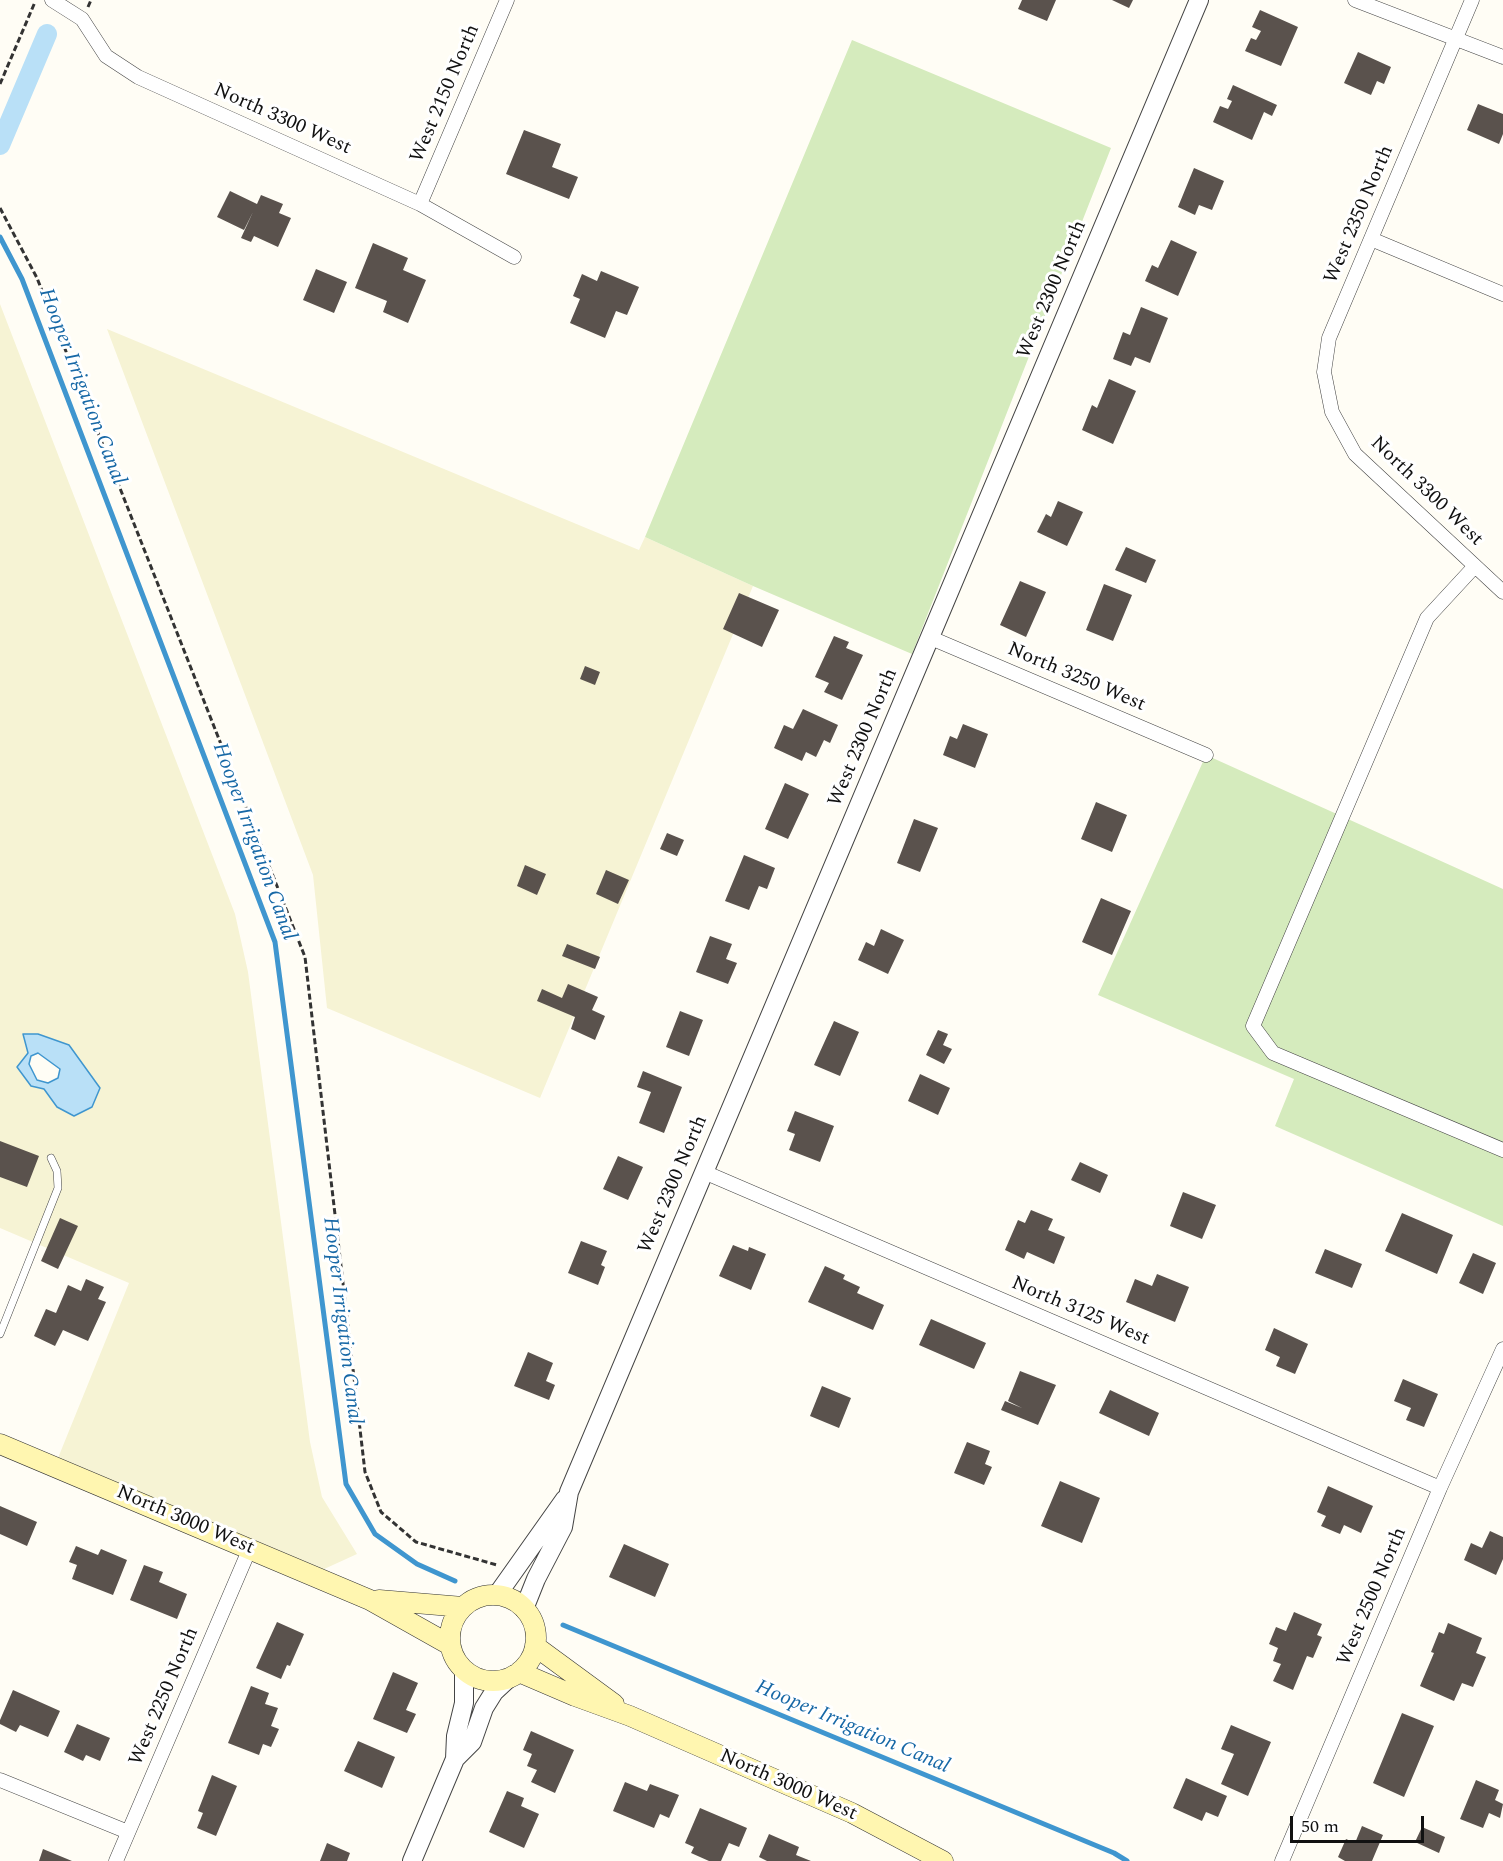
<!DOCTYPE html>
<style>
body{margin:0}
#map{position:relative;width:1503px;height:1861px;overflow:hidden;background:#fffdf5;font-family:Spectral,serif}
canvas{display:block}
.scale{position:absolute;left:1290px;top:1816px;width:134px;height:27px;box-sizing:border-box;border:3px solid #111;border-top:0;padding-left:8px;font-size:18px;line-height:21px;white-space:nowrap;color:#111;-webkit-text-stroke:4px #fff;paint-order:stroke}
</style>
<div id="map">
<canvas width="1503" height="1861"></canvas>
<div class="scale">50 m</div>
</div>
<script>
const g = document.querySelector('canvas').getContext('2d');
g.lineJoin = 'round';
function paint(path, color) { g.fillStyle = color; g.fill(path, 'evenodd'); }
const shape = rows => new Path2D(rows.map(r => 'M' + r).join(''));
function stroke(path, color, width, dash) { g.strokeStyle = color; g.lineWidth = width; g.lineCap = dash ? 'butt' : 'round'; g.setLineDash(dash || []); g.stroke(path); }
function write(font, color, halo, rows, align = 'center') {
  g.font = font + ' Spectral,serif'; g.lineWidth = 6; g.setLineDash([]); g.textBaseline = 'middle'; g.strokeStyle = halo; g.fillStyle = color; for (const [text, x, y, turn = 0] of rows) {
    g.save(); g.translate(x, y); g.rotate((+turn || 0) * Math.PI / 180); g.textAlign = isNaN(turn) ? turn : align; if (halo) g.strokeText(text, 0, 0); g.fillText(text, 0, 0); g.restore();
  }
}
paint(shape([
 [0,304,235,914,248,972,310,1442,322,1497,357,1554,322,1570,58,1458,129,1283,0,1228],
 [24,1034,100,1088,57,1107,44,1089,17,1067,28,1053],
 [107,329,639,550,645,537,753,586,540,1098,327,1008,313,875]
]), '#f6f3d4');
paint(shape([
 [852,40,1111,148,912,654,753,586,645,537],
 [1206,755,1503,889,1503,1226,1275,1126,1294,1079,1098,995]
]), '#d5ebbd');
const water = shape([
 [23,1034,38,1034,69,1045,100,1088,92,1107,74,1116,57,1107,44,1089,31,1086,17,1067,28,1053,23,1034],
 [38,1053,60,1069,58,1078,48,1083,37,1080,29,1064,31,1056,38,1053]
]);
paint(water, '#b9e0f7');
stroke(water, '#3f96cf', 1.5);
stroke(shape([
 [0,237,22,279,275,942,346,1484,375,1534,417,1564,455,1581],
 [563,1625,1114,1853,1127,1861]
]), '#3f96cf', 5);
stroke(shape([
 [0,145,47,34]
]), '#b9e0f7', 20);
paint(shape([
 [1022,0,1056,0,1047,21,1018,9],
 [1112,0,1133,0,1129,8],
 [1260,10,1298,27,1281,66,1245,51,1251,38,1256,40,1261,31,1252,27],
 [1358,52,1391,67,1384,84,1377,81,1371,95,1344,83],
 [1233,85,1277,105,1272,116,1264,112,1252,140,1213,122,1220,106,1228,109,1232,101,1227,99],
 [1478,104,1503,114,1503,134,1499,144,1467,130],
 [524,130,561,144,552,167,578,177,569,199,506,174],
 [1194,168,1224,181,1212,210,1199,205,1195,215,1178,207],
 [230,191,257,204,261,195,283,204,279,213,291,218,278,247,254,236,251,242,241,238,253,212,244,230,217,217],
 [1171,240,1197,252,1178,296,1145,281,1152,265,1158,268],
 [373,243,408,258,403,270,426,280,408,323,383,312,387,301,355,288],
 [316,269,347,282,334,313,303,300],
 [601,271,639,287,627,315,616,311,605,338,570,323,580,299,573,296,582,274,597,281],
 [1141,307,1168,318,1150,363,1135,357,1131,366,1113,359,1123,332,1130,335],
 [1109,379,1136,391,1113,444,1082,430,1092,405,1097,408],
 [1058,501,1083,512,1067,546,1037,532,1046,514,1051,517],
 [1126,547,1156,560,1146,583,1115,570],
 [1020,581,1046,592,1026,637,1000,625],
 [1104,584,1132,595,1113,641,1086,630],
 [739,593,779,610,762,647,723,629],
 [834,636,849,642,846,648,863,655,842,700,824,692,829,683,815,677],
 [585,666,600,672,595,685,580,679],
 [803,709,838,725,830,743,824,740,816,757,806,752,802,761,774,748,784,725,793,729],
 [963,724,988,734,975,768,943,755,950,736,957,739],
 [785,783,809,794,788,839,765,829],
 [1096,802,1127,815,1112,852,1081,839],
 [914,819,938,828,920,872,897,863],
 [667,833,684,840,677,856,660,849],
 [744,855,775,868,767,889,759,886,749,910,725,901],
 [525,865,546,874,537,895,517,886],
 [606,870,629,880,618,904,596,894],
 [1101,898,1131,911,1112,955,1082,942],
 [881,929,904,940,888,974,858,960,866,942,874,946],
 [710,936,732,944,726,959,737,963,728,984,696,972],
 [567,944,600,957,595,969,562,956],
 [568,984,598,997,592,1010,605,1016,595,1040,571,1029,575,1017,537,1001,542,989,562,998],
 [680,1011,703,1020,689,1056,666,1047],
 [834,1021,859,1032,840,1076,814,1065],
 [938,1030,948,1034,943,1045,952,1049,944,1064,926,1055],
 [643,1071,682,1087,664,1133,639,1123,651,1092,637,1087],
 [920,1074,950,1088,938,1115,908,1101],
 [795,1111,834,1126,820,1162,789,1150,795,1134,787,1131],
 [0,1141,39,1156,27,1187,0,1177],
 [618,1156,643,1167,628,1200,603,1189],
 [1080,1162,1108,1175,1100,1193,1071,1180],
 [1183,1192,1216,1205,1202,1239,1170,1226],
 [1031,1210,1053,1219,1048,1230,1065,1237,1054,1264,1027,1252,1024,1259,1005,1250,1018,1220,1025,1223],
 [1402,1213,1453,1235,1437,1274,1385,1251],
 [60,1218,78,1226,58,1269,41,1261],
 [581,1241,607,1251,601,1265,605,1267,598,1285,568,1273],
 [733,1245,748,1251,749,1247,766,1254,751,1290,719,1276],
 [1325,1249,1362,1264,1352,1288,1315,1273],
 [1473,1253,1496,1263,1483,1294,1459,1283],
 [825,1266,845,1275,843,1279,860,1287,857,1293,884,1305,873,1330,808,1302],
 [1157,1274,1189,1287,1175,1322,1126,1302,1135,1279,1152,1286],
 [86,1279,104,1287,98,1299,106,1302,88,1341,63,1330,55,1346,34,1336,46,1309,56,1313,68,1285,81,1291],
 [931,1319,986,1343,974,1369,919,1345],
 [1274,1328,1308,1344,1295,1374,1276,1366,1280,1357,1265,1350],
 [528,1352,553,1363,546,1381,555,1385,549,1400,514,1386],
 [1020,1371,1056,1385,1038,1425,1001,1410,1005,1401,1022,1408,1008,1401],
 [1403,1379,1438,1394,1424,1427,1406,1420,1411,1408,1394,1401],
 [822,1386,851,1398,839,1428,810,1416],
 [1110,1390,1159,1413,1149,1436,1099,1413],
 [967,1442,990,1451,985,1464,992,1467,984,1485,954,1473],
 [1060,1481,1100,1498,1082,1543,1041,1526],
 [1328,1486,1373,1506,1361,1533,1344,1525,1340,1534,1321,1526,1326,1516,1317,1512],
 [0,1506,37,1522,27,1546,0,1534],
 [1490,1531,1503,1537,1503,1559,1496,1575,1464,1560,1471,1543,1482,1548],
 [624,1544,669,1564,655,1597,609,1577],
 [76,1546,98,1555,101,1549,127,1560,113,1595,72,1579,77,1565,69,1562],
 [144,1565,163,1572,159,1582,187,1594,177,1619,130,1600],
 [1294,1612,1322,1624,1317,1635,1322,1637,1313,1658,1307,1656,1293,1690,1273,1681,1281,1664,1273,1661,1278,1648,1269,1644,1276,1627,1286,1631],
 [277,1622,304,1634,290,1666,287,1665,281,1679,256,1668],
 [1448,1623,1482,1638,1476,1653,1486,1657,1473,1687,1462,1683,1454,1701,1420,1686,1434,1653,1431,1652,1439,1632,1444,1634],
 [393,1672,418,1683,406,1710,416,1714,407,1733,373,1719],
 [251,1686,269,1693,265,1704,278,1708,271,1726,279,1729,271,1747,263,1744,259,1755,228,1743],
 [13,1690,60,1711,48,1737,20,1725,16,1732,0,1724,0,1720],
 [1402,1713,1434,1726,1404,1797,1373,1783],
 [77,1724,110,1738,100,1761,86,1755,83,1761,64,1752],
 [1231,1725,1271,1742,1248,1796,1221,1784,1234,1754,1221,1749],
 [531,1731,574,1750,555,1793,531,1782,537,1770,527,1766,532,1754,523,1750],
 [358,1741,395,1757,382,1788,344,1771],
 [212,1775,237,1786,216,1836,197,1828,203,1813,198,1811],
 [1186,1778,1227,1796,1218,1817,1206,1812,1202,1821,1173,1808],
 [1476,1780,1499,1790,1495,1800,1503,1804,1500,1818,1489,1813,1483,1828,1460,1819],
 [625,1782,647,1791,650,1784,679,1795,669,1818,660,1814,654,1828,613,1811],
 [507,1791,524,1798,521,1806,539,1814,524,1848,489,1832],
 [700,1808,747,1828,739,1847,729,1843,721,1861,709,1861,691,1853,694,1847,685,1843],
 [1362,1826,1383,1835,1372,1861,1345,1861,1338,1857,1346,1839,1355,1843],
 [1422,1827,1445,1837,1439,1853,1415,1842],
 [769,1834,799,1847,796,1855,811,1861,767,1861,759,1857],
 [327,1843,350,1853,347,1861,320,1861],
 [43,1849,72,1861,39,1861]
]), '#5a524d');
const service = shape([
 [0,1334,58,1188,57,1171,51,1158]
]);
const minor = shape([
 [52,0,82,19,106,56,138,77,420,204,514,257],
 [1355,0,1503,57],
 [1472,0,1329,338,1324,372,1332,412,1355,454,1503,592],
 [420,204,507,0],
 [1371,239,1503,294],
 [1475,566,1427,618,1253,1026,1273,1053,1503,1150],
 [931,638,1206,755],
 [704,1172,1440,1488],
 [0,1780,128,1832],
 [116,1861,250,1548],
 [1282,1861,1440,1488,1503,1349]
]);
const tertiary = shape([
 [497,1595,565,1499],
 [524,1609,536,1579,563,1527,569,1492,1199,0],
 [455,1759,472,1742,484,1708,494,1692,508,1679],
 [412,1861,455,1759,456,1736,464,1703,464,1671]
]);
const secondary = shape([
 [0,1444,370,1600,450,1645],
 '450 1638a43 43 0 1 1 86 0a43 43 0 1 1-86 0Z',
 [379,1600,463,1607],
 [535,1646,614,1704],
 [519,1672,575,1696,630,1716,852,1813,943,1861]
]);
stroke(service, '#444', 8);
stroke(minor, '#444', 15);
stroke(tertiary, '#444', 20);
stroke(secondary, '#333', 21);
stroke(shape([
 [88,7,91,0],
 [0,84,35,2],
 [0,208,37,278,305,957,365,1472,381,1512,416,1542,497,1565]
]), '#333', 3, [6, 3]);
stroke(service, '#fff', 7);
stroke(minor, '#fff', 14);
stroke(tertiary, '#fff', 18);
stroke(secondary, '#fff6b0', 20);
write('20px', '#111', '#fff', [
 ["West 2150 North",446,94,-67],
 ["North 3300 West",282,120,24],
 ["West 2350 North",1360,215,-67],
 ["West 2300 North",1053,290,-67],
 ["North 3300 West",1426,492,44],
 ["North 3250 West",1076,678,23],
 ["West 2300 North",864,738,-67],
 ["West 2300 North",674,1185,-67],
 ["North 3125 West",1080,1312,23],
 ["North 3000 West",185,1521,23],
 ["West 2500 North",1373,1597,-67],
 ["West 2250 North",165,1697,-67],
 ["North 3000 West",788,1786,24]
]);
write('italic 21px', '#1768a6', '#fff', [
 ["Hooper Irrigation Canal",81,387,69],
 ["Hooper Irrigation Canal",253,842,70],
 ["Hooper Irrigation Canal",341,1321,83],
 ["Hooper Irrigation Canal",852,1728,23]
]);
</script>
